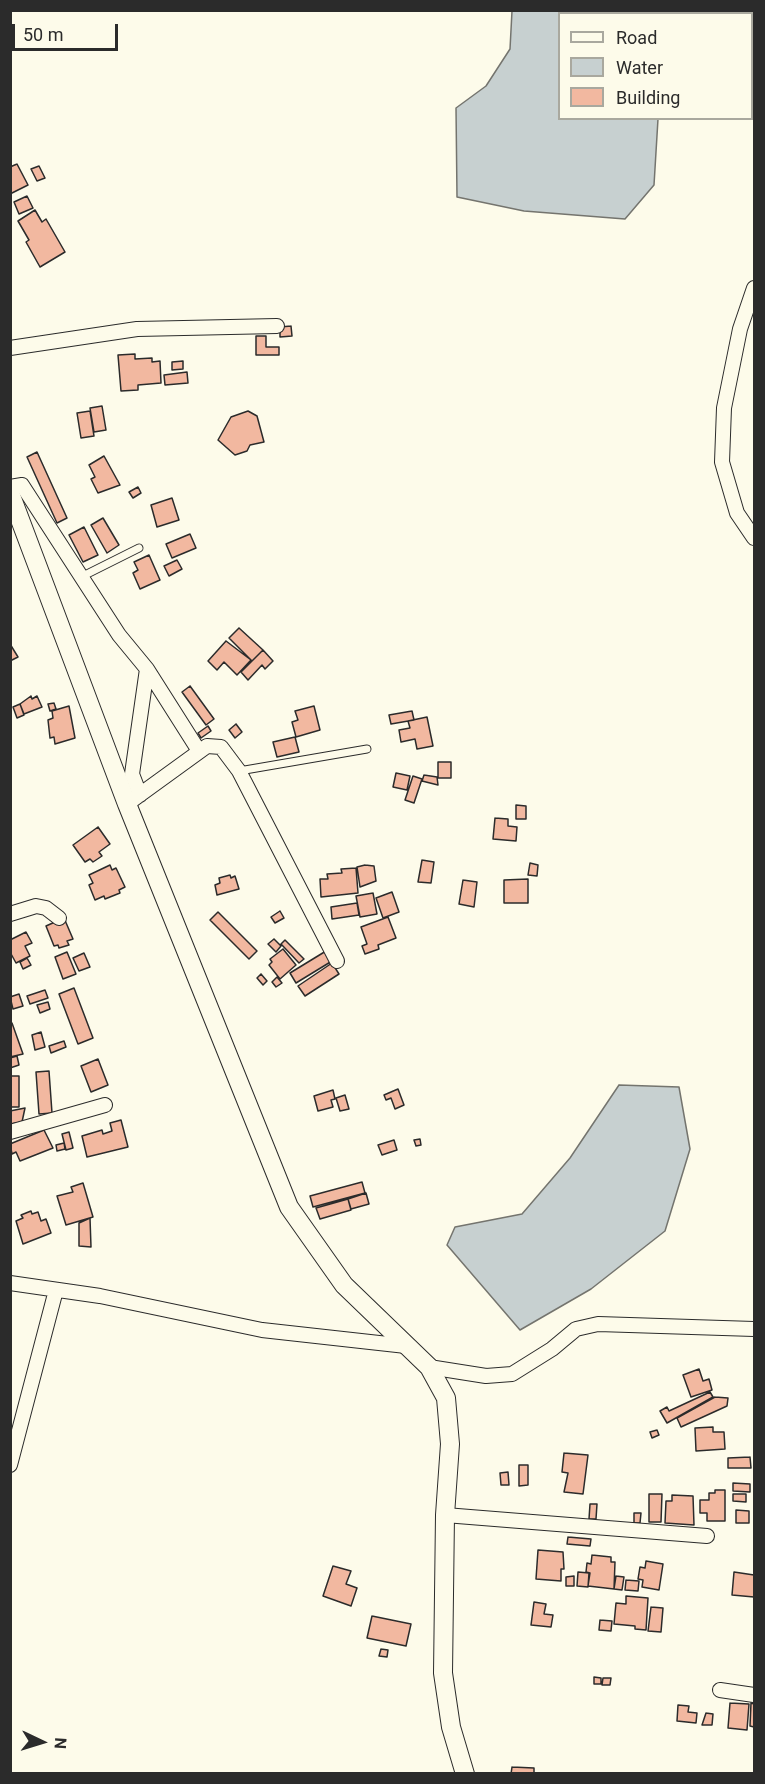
<!DOCTYPE html>
<style>
body{margin:0}
#map{position:relative;width:765px;height:1784px;overflow:hidden;background:#fdfbea;font-family:Roboto,sans-serif}
canvas{display:block}
.frame{position:absolute;inset:0;border:12px solid #2b2b2b;pointer-events:none}
.legend{position:absolute;left:558px;top:12px;width:195px;height:108px;box-sizing:border-box;background:#fdfbea;border:2px solid #a9a89e;margin:0;padding:8px 10px;list-style:none;font-size:18px;color:#2b2b2b}
.legend li{display:flex;align-items:center;gap:12px;height:30px}
.legend b{width:30px;border:2px solid #a9a89e}
.north{position:absolute;left:12px;top:1712px;width:60px;height:60px;-webkit-text-stroke:4px #fdfbea;paint-order:stroke;rotate:94deg;font-size:16px;font-weight:700;line-height:24px;text-align:center;color:#2b2b2b}
.north::after{content:'';display:block;margin:auto;width:21px;height:27px;background:#2b2b2b;clip-path:polygon(50% 0,100% 100%,50% 72%,0 100%)}
.scale{position:absolute;left:12px;top:24px;width:106px;height:27px;box-sizing:border-box;border:3px solid #2b2b2b;border-top:0;padding-left:8px;font-size:18px;line-height:21px;white-space:nowrap;color:#2b2b2b;-webkit-text-stroke:4px #fdfbea;paint-order:stroke}
</style>
<div id="map">
<canvas width="765" height="1784"></canvas>
<div class="frame"></div>
<ul class="legend">
<li><b style="height:8px;background:#fdfbea"></b>Road</li>
<li><b style="height:16px;background:#c7d0d0"></b>Water</li>
<li><b style="height:16px;background:#f2b8a0"></b>Building</li>
</ul>
<div class="north">N</div>
<div class="scale">50 m</div>
</div>
<script>
const g = document.querySelector('canvas').getContext('2d');
g.lineJoin = 'round';
function paint(path, color) { g.fillStyle = color; g.fill(path, 'evenodd'); }
const shape = rows => new Path2D(rows.map(r => 'M' + r).join(''));
function stroke(path, color, width, dash) { g.strokeStyle = color; g.lineWidth = width; g.lineCap = dash ? 'butt' : 'round'; g.setLineDash(dash || []); g.stroke(path); }
const water = shape([
 [512,11,664,11,663,14,560,14,560,118,658,119,654,185,625,219,524,211,457,197,456,108,486,86,510,49,512,11],
 [619,1085,679,1087,690,1149,665,1231,591,1289,520,1330,447,1245,455,1227,522,1214,570,1158,619,1085]
]);
paint(water, '#c7d0d0');
stroke(water, '#74746e', 1.5);
const building = shape([
 [17,164,28,185,10,194,10,167,17,164],
 [39,166,45,178,37,181,31,169,39,166],
 [27,196,33,208,19,214,14,202,27,196],
 [35,210,42,222,46,219,65,252,40,267,26,242,29,240,18,221,35,210],
 [291,326,292,336,280,337,280,327,291,326],
 [256,336,266,336,266,347,279,347,279,355,256,355,256,336],
 [135,354,135,359,152,358,152,362,160,361,161,383,138,385,138,390,121,391,118,355,135,354],
 [183,361,183,369,172,370,172,362,183,361],
 [187,372,188,383,165,385,164,375,187,372],
 [102,406,106,430,94,432,90,408,102,406],
 [90,411,94,436,81,438,77,413,90,411],
 [248,411,257,416,264,442,250,445,247,451,235,455,218,440,231,417,248,411],
 [37,452,67,518,57,523,27,457,37,452],
 [104,456,120,485,98,493,91,479,95,477,89,465,104,456],
 [138,487,141,493,133,498,129,492,138,487],
 [172,498,179,520,157,527,151,505,172,498],
 [103,518,119,545,107,553,91,525,103,518],
 [84,527,98,555,83,562,69,535,84,527],
 [190,534,196,548,172,558,166,544,190,534],
 [149,555,160,580,140,589,133,573,138,570,134,562,149,555],
 [177,560,182,569,169,576,164,566,177,560],
 [239,628,263,650,252,661,229,638,239,628],
 [226,641,251,660,237,675,224,662,217,670,208,661,226,641],
 [10,644,18,657,10,661,10,644],
 [263,650,273,661,265,669,262,665,248,680,241,672,263,650],
 [190,686,214,719,206,725,182,692,190,686],
 [31,696,32,699,37,696,42,707,24,714,20,704,31,696],
 [54,703,56,709,50,711,48,704,54,703],
 [20,704,24,715,17,718,13,707,20,704],
 [69,706,75,738,55,744,54,737,50,738,48,720,53,718,52,711,69,706],
 [314,706,320,730,296,737,292,722,298,720,295,711,314,706],
 [412,711,414,720,391,724,389,715,412,711],
 [427,717,433,746,417,749,415,739,401,742,399,730,410,728,408,721,427,717],
 [236,724,242,732,235,738,229,730,236,724],
 [208,726,211,731,201,738,198,733,208,726],
 [295,737,299,752,277,757,273,742,295,737],
 [438,762,451,762,451,778,438,778,438,762],
 [396,773,410,776,407,790,393,787,396,773],
 [424,775,437,777,438,785,422,781,424,775],
 [413,776,422,779,414,803,405,800,413,776],
 [516,805,526,806,526,819,516,819,516,805],
 [495,818,508,819,508,826,517,827,516,841,493,839,495,818],
 [98,827,110,844,99,852,102,856,93,862,90,859,85,862,73,845,98,827],
 [422,860,434,862,431,883,418,882,422,860],
 [530,863,538,865,537,876,528,875,530,863],
 [110,865,112,870,116,868,125,887,119,890,120,893,105,899,104,896,95,900,89,885,93,883,89,875,110,865],
 [365,865,374,866,376,881,360,887,357,867,365,865],
 [356,868,358,893,321,897,320,879,328,879,327,874,342,873,341,869,356,868],
 [230,875,231,878,235,876,239,889,217,895,215,885,220,883,219,878,230,875],
 [528,879,528,903,504,903,504,880,528,879],
 [463,880,477,882,474,907,459,904,463,880],
 [392,892,399,912,383,918,376,898,392,892],
 [373,893,377,914,360,917,356,896,373,893],
 [357,903,359,915,332,919,331,907,357,903],
 [280,911,284,918,275,923,271,917,280,911],
 [218,912,257,951,249,959,210,920,218,912],
 [388,917,396,938,378,945,379,949,365,954,362,946,367,944,361,927,388,917],
 [64,918,73,939,67,941,69,945,59,948,58,945,54,946,46,926,64,918],
 [26,932,32,943,25,946,30,956,16,963,10,952,10,940,26,932],
 [274,939,281,946,276,952,268,944,274,939],
 [285,940,304,959,299,963,281,944,285,940],
 [283,949,296,965,280,979,269,965,272,962,270,959,283,949],
 [326,951,332,961,296,983,290,973,326,951],
 [67,952,76,974,63,979,55,957,67,952],
 [84,953,90,967,79,971,73,958,84,953],
 [27,958,31,965,23,969,20,962,27,958],
 [332,963,339,974,305,996,298,986,332,963],
 [261,974,267,981,263,985,257,978,261,974],
 [277,977,282,983,276,987,272,982,277,977],
 [74,988,93,1038,78,1044,59,994,74,988],
 [45,990,48,998,30,1004,27,996,45,990],
 [19,994,23,1006,13,1009,10,997,19,994],
 [48,1002,50,1009,40,1013,37,1005,48,1002],
 [12,1023,23,1054,10,1057,10,1024,12,1023],
 [41,1032,45,1047,35,1050,32,1035,41,1032],
 [64,1041,66,1047,51,1053,49,1046,64,1041],
 [17,1056,19,1065,10,1068,10,1058,17,1056],
 [98,1059,108,1085,91,1092,81,1066,98,1059],
 [49,1071,52,1113,39,1114,36,1072,49,1071],
 [10,1076,19,1076,19,1107,10,1107,10,1076],
 [398,1089,404,1105,395,1109,391,1098,386,1100,384,1095,398,1089],
 [333,1090,335,1099,331,1100,333,1107,318,1111,314,1096,333,1090],
 [345,1095,349,1109,340,1111,336,1098,345,1095],
 [25,1108,22,1122,10,1124,10,1111,25,1108],
 [121,1120,128,1147,87,1157,82,1136,102,1130,103,1134,112,1131,110,1123,121,1120],
 [44,1130,53,1148,20,1161,16,1152,12,1154,10,1144,44,1130],
 [69,1132,73,1148,66,1150,62,1134,69,1132],
 [420,1139,421,1145,416,1146,414,1140,420,1139],
 [394,1140,397,1150,382,1155,378,1145,394,1140],
 [64,1143,65,1149,57,1151,56,1145,64,1143],
 [362,1182,365,1193,313,1207,310,1196,362,1182],
 [83,1183,93,1217,66,1225,57,1196,73,1192,71,1187,83,1183],
 [366,1193,369,1204,351,1209,348,1199,366,1193],
 [348,1199,351,1210,320,1219,316,1208,348,1199],
 [31,1211,32,1214,38,1212,41,1221,46,1219,51,1233,23,1244,16,1221,23,1218,21,1215,31,1211],
 [90,1218,91,1247,79,1246,79,1223,90,1218],
 [699,1369,703,1381,709,1379,712,1390,691,1397,683,1375,699,1369],
 [710,1392,713,1397,667,1423,660,1411,667,1407,669,1411,710,1392],
 [715,1397,728,1398,727,1406,681,1427,677,1418,715,1397],
 [713,1427,713,1432,724,1432,725,1449,696,1451,695,1428,713,1427],
 [657,1430,659,1435,652,1438,650,1432,657,1430],
 [564,1453,588,1455,583,1494,564,1492,568,1473,562,1472,564,1453],
 [750,1457,751,1468,728,1468,728,1458,750,1457],
 [519,1465,528,1465,528,1485,519,1486,519,1465],
 [508,1472,509,1485,501,1485,500,1473,508,1472],
 [733,1483,750,1484,750,1492,733,1491,733,1483],
 [715,1490,725,1490,725,1521,707,1521,707,1513,700,1513,700,1500,709,1500,709,1493,715,1493,715,1490],
 [649,1494,662,1494,661,1522,649,1522,649,1494],
 [733,1494,746,1494,746,1502,733,1501,733,1494],
 [672,1495,693,1496,694,1525,665,1523,666,1501,672,1501,672,1495],
 [590,1504,597,1504,596,1519,589,1519,590,1504],
 [736,1510,749,1511,749,1523,736,1523,736,1510],
 [634,1513,641,1513,640,1523,634,1523,634,1513],
 [568,1537,591,1539,590,1546,567,1544,568,1537],
 [538,1550,563,1552,564,1569,561,1569,561,1581,536,1579,538,1550],
 [592,1555,611,1557,611,1562,615,1562,614,1589,588,1586,590,1573,586,1572,587,1563,591,1564,592,1555],
 [646,1561,663,1564,659,1590,642,1587,643,1580,638,1579,640,1567,645,1568,646,1561],
 [333,1566,351,1571,346,1584,357,1588,351,1606,323,1596,333,1566],
 [578,1572,589,1573,588,1587,577,1586,578,1572],
 [734,1572,754,1575,754,1597,732,1595,734,1572],
 [574,1576,574,1586,566,1586,566,1577,574,1576],
 [616,1576,624,1577,622,1590,614,1589,616,1576],
 [626,1580,639,1581,638,1591,625,1590,626,1580],
 [626,1596,648,1598,646,1630,635,1629,635,1626,614,1624,616,1603,626,1604,626,1596],
 [534,1602,546,1604,544,1614,553,1615,551,1627,531,1625,534,1602],
 [651,1607,663,1608,661,1632,648,1631,651,1607],
 [372,1616,411,1624,406,1646,367,1638,372,1616],
 [600,1620,612,1621,611,1631,599,1630,600,1620],
 [381,1649,388,1650,387,1657,379,1656,381,1649],
 [594,1677,601,1678,601,1684,594,1684,594,1677],
 [603,1678,611,1678,610,1685,602,1685,603,1678],
 [730,1703,749,1704,747,1730,728,1728,730,1703],
 [751,1703,754,1704,754,1727,750,1726,751,1703],
 [678,1705,689,1706,688,1712,697,1713,696,1723,677,1721,678,1705],
 [706,1713,713,1714,712,1725,702,1725,706,1713],
 [512,1767,534,1768,534,1774,511,1774,512,1767]
]);
paint(building, '#f2b8a0');
stroke(building, '#2b2b2b', 1.5);
const lane = shape([
 [81,577,139,548],
 [239,771,367,749]
]);
const street = shape([
 [754,288,740,329,724,408,722,462,737,513,754,538],
 [10,348,137,329,277,326],
 [10,487,22,485,119,635,147,669,199,751],
 [140,795,132,774,147,669],
 [127,804,207,746,221,747,239,771,337,961],
 [10,914,36,906,46,908,59,918],
 [10,1132,105,1105],
 [10,1283,100,1296,262,1330,406,1346],
 [429,1367,486,1376,512,1374,552,1349,576,1329,598,1324,754,1329],
 [10,1465,56,1290],
 [445,1515,707,1536],
 [720,1690,754,1695]
]);
const secondary = shape([
 [10,493,127,804,289,1207,344,1285,429,1367,446,1398,450,1444,445,1515,443,1673,451,1727,465,1774]
]);
stroke(lane, '#2b2b2b', 9);
stroke(street, '#2b2b2b', 16);
stroke(secondary, '#2b2b2b', 20);
stroke(lane, '#fdfbea', 7);
stroke(street, '#fdfbea', 14);
stroke(secondary, '#fdfbea', 18);
</script>
